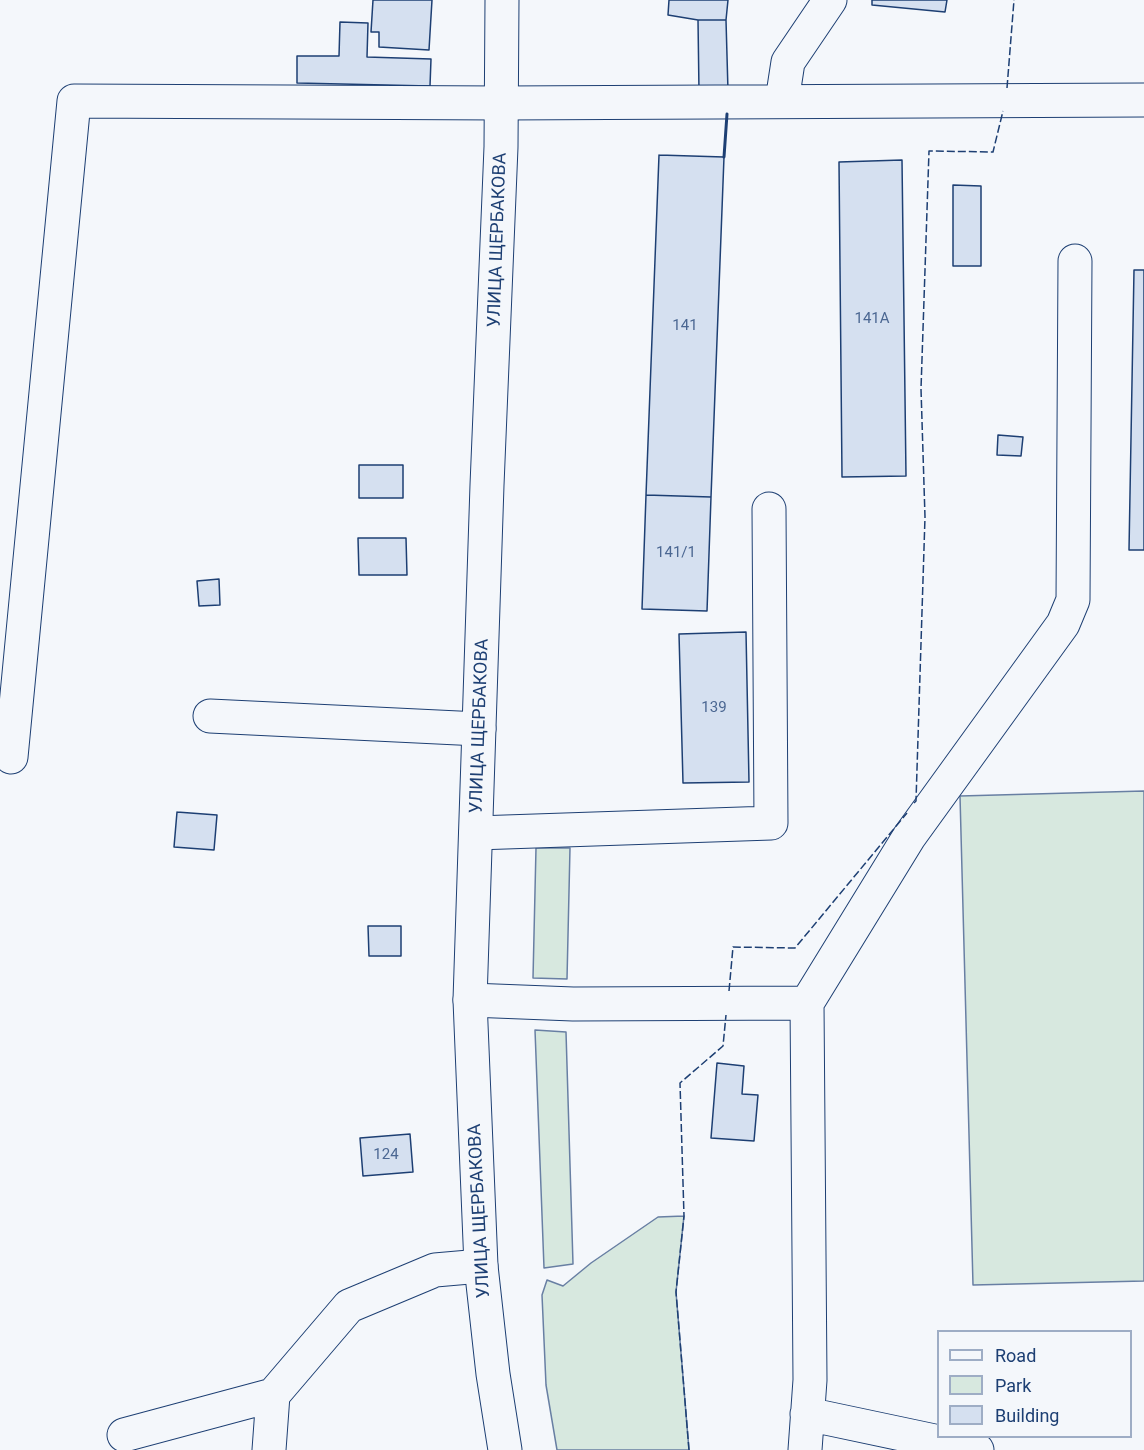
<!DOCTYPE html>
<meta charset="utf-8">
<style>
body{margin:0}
#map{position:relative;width:1144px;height:1450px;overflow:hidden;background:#f4f7fb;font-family:Roboto,sans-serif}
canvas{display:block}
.legend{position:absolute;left:937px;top:1330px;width:195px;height:108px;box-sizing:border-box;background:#f4f7fb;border:2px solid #9eadc5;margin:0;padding:8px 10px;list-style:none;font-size:18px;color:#1d3f73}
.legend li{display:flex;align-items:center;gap:12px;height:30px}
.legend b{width:30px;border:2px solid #9eadc5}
</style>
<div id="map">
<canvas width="1144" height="1450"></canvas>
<ul class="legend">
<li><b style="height:8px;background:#f4f7fb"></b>Road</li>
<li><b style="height:16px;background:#d7e8df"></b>Park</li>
<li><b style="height:16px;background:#d5e0f0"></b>Building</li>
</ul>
</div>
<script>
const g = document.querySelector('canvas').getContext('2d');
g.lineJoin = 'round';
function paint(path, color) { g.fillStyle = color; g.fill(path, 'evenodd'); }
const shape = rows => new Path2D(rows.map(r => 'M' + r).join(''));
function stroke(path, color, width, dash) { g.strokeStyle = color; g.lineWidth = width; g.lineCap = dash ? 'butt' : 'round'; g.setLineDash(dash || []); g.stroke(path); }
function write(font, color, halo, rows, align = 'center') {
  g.font = font + ' Roboto,sans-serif'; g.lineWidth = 4.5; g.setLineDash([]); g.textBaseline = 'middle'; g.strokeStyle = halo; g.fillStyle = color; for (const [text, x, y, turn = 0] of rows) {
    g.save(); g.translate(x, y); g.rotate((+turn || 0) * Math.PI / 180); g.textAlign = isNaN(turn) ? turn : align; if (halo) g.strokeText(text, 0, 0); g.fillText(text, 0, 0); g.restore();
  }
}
const green = shape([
 [1144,791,1144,1281,973,1285,960,796,1144,791],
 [536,848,570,848,567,979,533,978,536,848],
 [535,1030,566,1032,573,1264,544,1268,535,1030],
 [684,1216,676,1292,689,1450,557,1450,546,1385,542,1295,547,1280,563,1286,591,1263,658,1217,684,1216]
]);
paint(green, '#d7e8df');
stroke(green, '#687fa3', 1.5);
const building = shape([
 [373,0,432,0,429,50,379,47,379,32,371,32,373,0],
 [669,0,728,0,726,20,698,20,668,15,669,0],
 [872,0,947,0,945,12,872,5,872,0],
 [698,20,726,20,728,91,699,92,698,20],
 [340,22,368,23,367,57,431,59,430,86,297,83,297,56,339,56,340,22],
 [659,155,724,157,711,497,646,495,659,155],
 [902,160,906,476,842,477,839,162,902,160],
 [953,185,981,186,981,266,953,266,953,185],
 [1134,270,1144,270,1144,550,1129,550,1134,270],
 [998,435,1023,437,1021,456,997,455,998,435],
 [359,465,403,465,403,498,359,498,359,465],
 [646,495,711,497,707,611,642,609,646,495],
 [358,538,406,538,407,575,359,575,358,538],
 [219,579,220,605,199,606,197,581,219,579],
 [746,632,749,782,683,783,679,634,746,632],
 [177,812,217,815,214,850,174,847,177,812],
 [368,926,401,926,401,956,369,956,368,926],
 [717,1063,744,1066,742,1094,758,1095,754,1141,711,1138,717,1063],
 [410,1134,413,1172,363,1176,360,1138,410,1134]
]);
paint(building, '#d5e0f0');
stroke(building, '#1d3f73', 1.5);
const minor = shape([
 [782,101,788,62,830,0],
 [210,716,479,729],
 [11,757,74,101,502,103,1144,100],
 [476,833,771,823,769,509],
 [470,1000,573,1004,807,1003,810,1380,805,1450],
 [807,1003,909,837,1063,624,1073,600,1075,261],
 [807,1414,977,1450],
 [124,1435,273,1395],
 [269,1450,273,1395,349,1306,435,1270,481,1266]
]);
const major = shape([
 [502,0,501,147,487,485,470,1000,481,1266,493,1374,505,1450]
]);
stroke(minor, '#1d3f73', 35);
stroke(major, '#1d3f73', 35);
stroke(minor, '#f4f7fb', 33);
stroke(major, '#f4f7fb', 33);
stroke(shape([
 [1007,88,1014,0],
 [914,803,916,801,925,517,921,389,929,151,993,152,1003,111],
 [729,991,733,947,795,948,907,813],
 [689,1450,676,1292,684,1216,680,1083,723,1046,726,1015]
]), '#1d3f73', 1.5, [8, 3]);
stroke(shape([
 [724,157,727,114]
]), '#1d3f73', 3);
write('15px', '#4b6792', null, [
 ["141А",872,319],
 ["141",685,326],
 ["141/1",676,553],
 ["139",714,708],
 ["124",386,1155]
]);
write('18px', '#1d3f73', '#f4f7fb', [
 ["УЛИЦА ЩЕРБАКОВА",498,240,-88],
 ["УЛИЦА ЩЕРБАКОВА",480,726,-88],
 ["УЛИЦА ЩЕРБАКОВА",480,1211,-93]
]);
</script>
